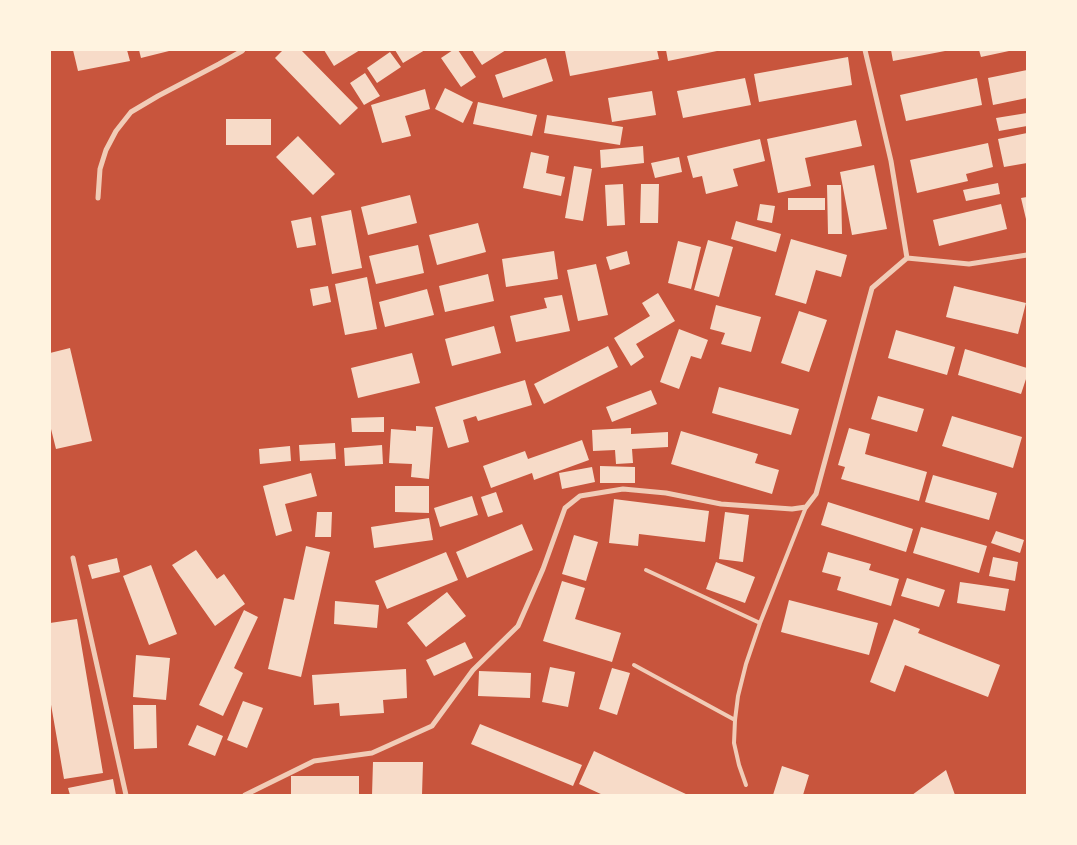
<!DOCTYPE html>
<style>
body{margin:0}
#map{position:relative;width:1077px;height:845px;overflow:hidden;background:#c8553d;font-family:"Roboto Serif",serif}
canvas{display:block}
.frame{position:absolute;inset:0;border:51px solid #fff3e0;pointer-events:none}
</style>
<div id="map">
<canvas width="1077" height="845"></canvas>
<div class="frame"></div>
</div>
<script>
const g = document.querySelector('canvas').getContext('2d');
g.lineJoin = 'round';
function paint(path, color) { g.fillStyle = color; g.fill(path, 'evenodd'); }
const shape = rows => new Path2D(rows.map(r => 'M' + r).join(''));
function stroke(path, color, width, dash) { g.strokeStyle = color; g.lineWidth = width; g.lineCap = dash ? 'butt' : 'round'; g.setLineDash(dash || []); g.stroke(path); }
paint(shape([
 [73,50,127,50,130,61,78,71],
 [139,50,169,50,169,51,141,58],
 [283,50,301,50,358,108,340,125,275,58],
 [324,50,360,50,334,66],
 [395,50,425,50,403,63],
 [453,50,458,50,476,77,461,87,441,58],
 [472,50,506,50,482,65],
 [568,50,657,50,659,59,570,76,565,51],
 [666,50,717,50,717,51,668,61],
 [891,50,945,50,945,51,893,61],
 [979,50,1009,50,1009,51,981,57],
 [390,52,401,67,377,83,367,68],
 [848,57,852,85,759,102,754,74],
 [546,58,553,81,503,98,495,75],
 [1027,70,1027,98,993,105,988,78],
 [365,73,380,96,364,105,350,83],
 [745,78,751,105,683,118,677,91],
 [977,78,982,105,906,121,900,95],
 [445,88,473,102,463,123,435,109],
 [425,89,430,109,405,116,411,136,382,143,371,105],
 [652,91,656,115,612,122,608,98],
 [478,102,537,115,532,136,473,124],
 [1027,113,1027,126,999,131,996,118],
 [547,115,623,127,620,145,544,133],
 [226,119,271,119,271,145,226,145],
 [856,120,862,146,805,158,811,186,778,193,767,139],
 [1027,133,1027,163,1004,167,998,139],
 [298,136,335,174,313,195,276,157],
 [760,139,765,161,733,169,738,186,706,194,702,176,693,178,687,156],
 [988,143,993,167,966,174,968,181,917,193,910,160],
 [643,146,644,163,601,168,600,150],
 [531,152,549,156,546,173,565,177,561,196,523,188],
 [679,157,682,172,655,178,651,163],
 [874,165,887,229,852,235,840,172],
 [574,166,592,169,583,221,565,218],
 [998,183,1000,194,966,201,963,190],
 [623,184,625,225,607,226,605,185],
 [641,184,659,184,658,223,640,223],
 [827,185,841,185,842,234,828,234],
 [410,195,417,223,368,235,361,207],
 [1027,197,1027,219,1026,219,1021,198],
 [788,198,825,198,825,210,788,210],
 [760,204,775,206,772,223,757,220],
 [1001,204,1007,229,939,246,933,220],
 [351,210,362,268,332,274,321,216],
 [311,217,316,245,297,248,291,221],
 [736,221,781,234,776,252,731,239],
 [478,223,486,252,437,265,429,235],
 [791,239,847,255,841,277,816,270,806,304,775,295],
 [708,240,733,247,719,297,694,290],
 [678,241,701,247,691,289,668,283],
 [418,245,424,273,376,284,369,256],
 [554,251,558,279,506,287,502,259],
 [627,251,630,264,610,270,606,257],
 [596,264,608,315,578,321,567,270],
 [488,274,494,301,445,312,439,286],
 [367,277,377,329,345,335,335,284],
 [328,286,331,302,313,306,310,289],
 [954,286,1026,303,1018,334,946,317],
 [427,289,434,315,385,327,379,302],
 [658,293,675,321,636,344,644,357,631,366,614,338,650,316,642,303],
 [562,295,570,331,516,342,510,316,547,308,544,298],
 [716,305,761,317,751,352,721,344,725,333,710,329],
 [799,311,827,320,809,372,781,363],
 [494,326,501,353,452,366,445,339],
 [679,329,708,340,701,359,691,356,679,389,660,382],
 [896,330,955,347,947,375,888,358],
 [608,346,618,367,544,404,534,384],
 [70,348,92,441,56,449,50,425,50,353],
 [965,349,1027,368,1027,376,1021,394,958,375],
 [412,353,420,383,358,398,351,368],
 [525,380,532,405,478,421,476,416,463,420,469,442,448,448,435,407],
 [719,387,799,409,791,435,712,413],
 [651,390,657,404,612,422,606,407],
 [878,396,924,409,917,432,871,419],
 [952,416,1022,437,1013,468,942,446],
 [384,417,384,432,352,432,351,418],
 [416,426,433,427,429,479,411,477,412,464,389,463,391,429,416,431],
 [631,428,631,434,668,432,668,447,632,449,633,463,616,464,615,450,593,451,592,430],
 [849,428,870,434,865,454,927,472,919,501,841,479,845,467,838,465],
 [681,431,758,454,755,463,779,470,772,494,671,464],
 [582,440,589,460,534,480,532,473,491,488,483,466,525,451,528,459],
 [335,443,336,459,300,461,299,445],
 [382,445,383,464,345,466,344,448],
 [290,446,291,461,260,464,259,449],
 [600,466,635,467,635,483,600,483],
 [592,467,595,482,562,489,559,473],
 [311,473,317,496,285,504,292,531,276,536,263,486],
 [933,475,997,493,989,520,925,502],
 [395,486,429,486,429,513,395,512],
 [496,492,503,512,488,517,481,497],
 [472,496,478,515,440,527,434,508],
 [614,499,709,511,705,542,639,534,638,546,609,543],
 [828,502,913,529,906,552,821,525],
 [317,512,332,512,331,537,315,537],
 [725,512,749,515,743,562,719,559],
 [429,518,433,540,374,548,371,527],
 [522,524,533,550,467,578,456,552],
 [921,527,987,546,979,573,913,553],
 [996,531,1024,540,1020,553,991,543],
 [574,535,598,542,586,581,562,574],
 [306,546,330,552,301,677,268,669,284,598,294,600],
 [196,550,217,579,224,574,245,604,215,626,172,565],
 [446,552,458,580,387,609,375,581],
 [828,552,871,564,869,570,899,579,891,606,837,590,841,577,822,572],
 [993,557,1018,562,1015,581,989,576],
 [117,558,120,572,92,579,88,565],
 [716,562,755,577,745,603,706,589],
 [151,565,177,634,149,645,123,576],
 [907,578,945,590,939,607,901,596],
 [562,581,585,588,575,619,621,633,612,662,543,641],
 [960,582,1009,589,1005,611,957,603],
 [447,592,466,616,426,647,407,623],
 [789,600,878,623,869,655,781,632],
 [335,601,379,605,377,628,334,624],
 [244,610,258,617,234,668,243,673,223,716,199,705],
 [77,619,103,773,64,779,50,699,50,623],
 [894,619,920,629,918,633,1000,665,988,697,905,665,895,692,870,682],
 [465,642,473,658,434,676,426,660],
 [136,655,170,658,166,700,133,697],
 [550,667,575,672,568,707,542,702],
 [612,668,630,673,617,715,599,709],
 [406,669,407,698,383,700,384,713,340,716,339,703,314,705,312,675],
 [479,671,531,673,530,698,478,696],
 [243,701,263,708,247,748,227,740],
 [133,705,156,705,157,748,134,749],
 [480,724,582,765,573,786,471,744],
 [197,725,223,736,215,756,188,745],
 [594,751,688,795,603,795,579,784],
 [373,762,423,762,422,795,372,795],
 [782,766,809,775,803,795,773,795],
 [946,770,955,795,912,795],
 [291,776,359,776,359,795,291,795],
 [113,779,116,795,70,795,68,788]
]), '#f7dbc8');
stroke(shape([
 [646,570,760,623,806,507],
 [634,665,735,720],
 [746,785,739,765,734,743,735,720,738,696,746,664,760,623]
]), '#f1ccb7', 4);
stroke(shape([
 [98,198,100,169,106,150,116,131,131,112,158,96,219,64,242,51,243,50],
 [907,258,969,264,1027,255],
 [73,558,126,795],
 [245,795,314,761,372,753,432,726,473,670,518,626,543,569,565,508,580,496,623,489,666,493,721,504,792,509,806,507,816,494,872,288,907,258,891,161,865,50]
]), '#f1ccb7', 5);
</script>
